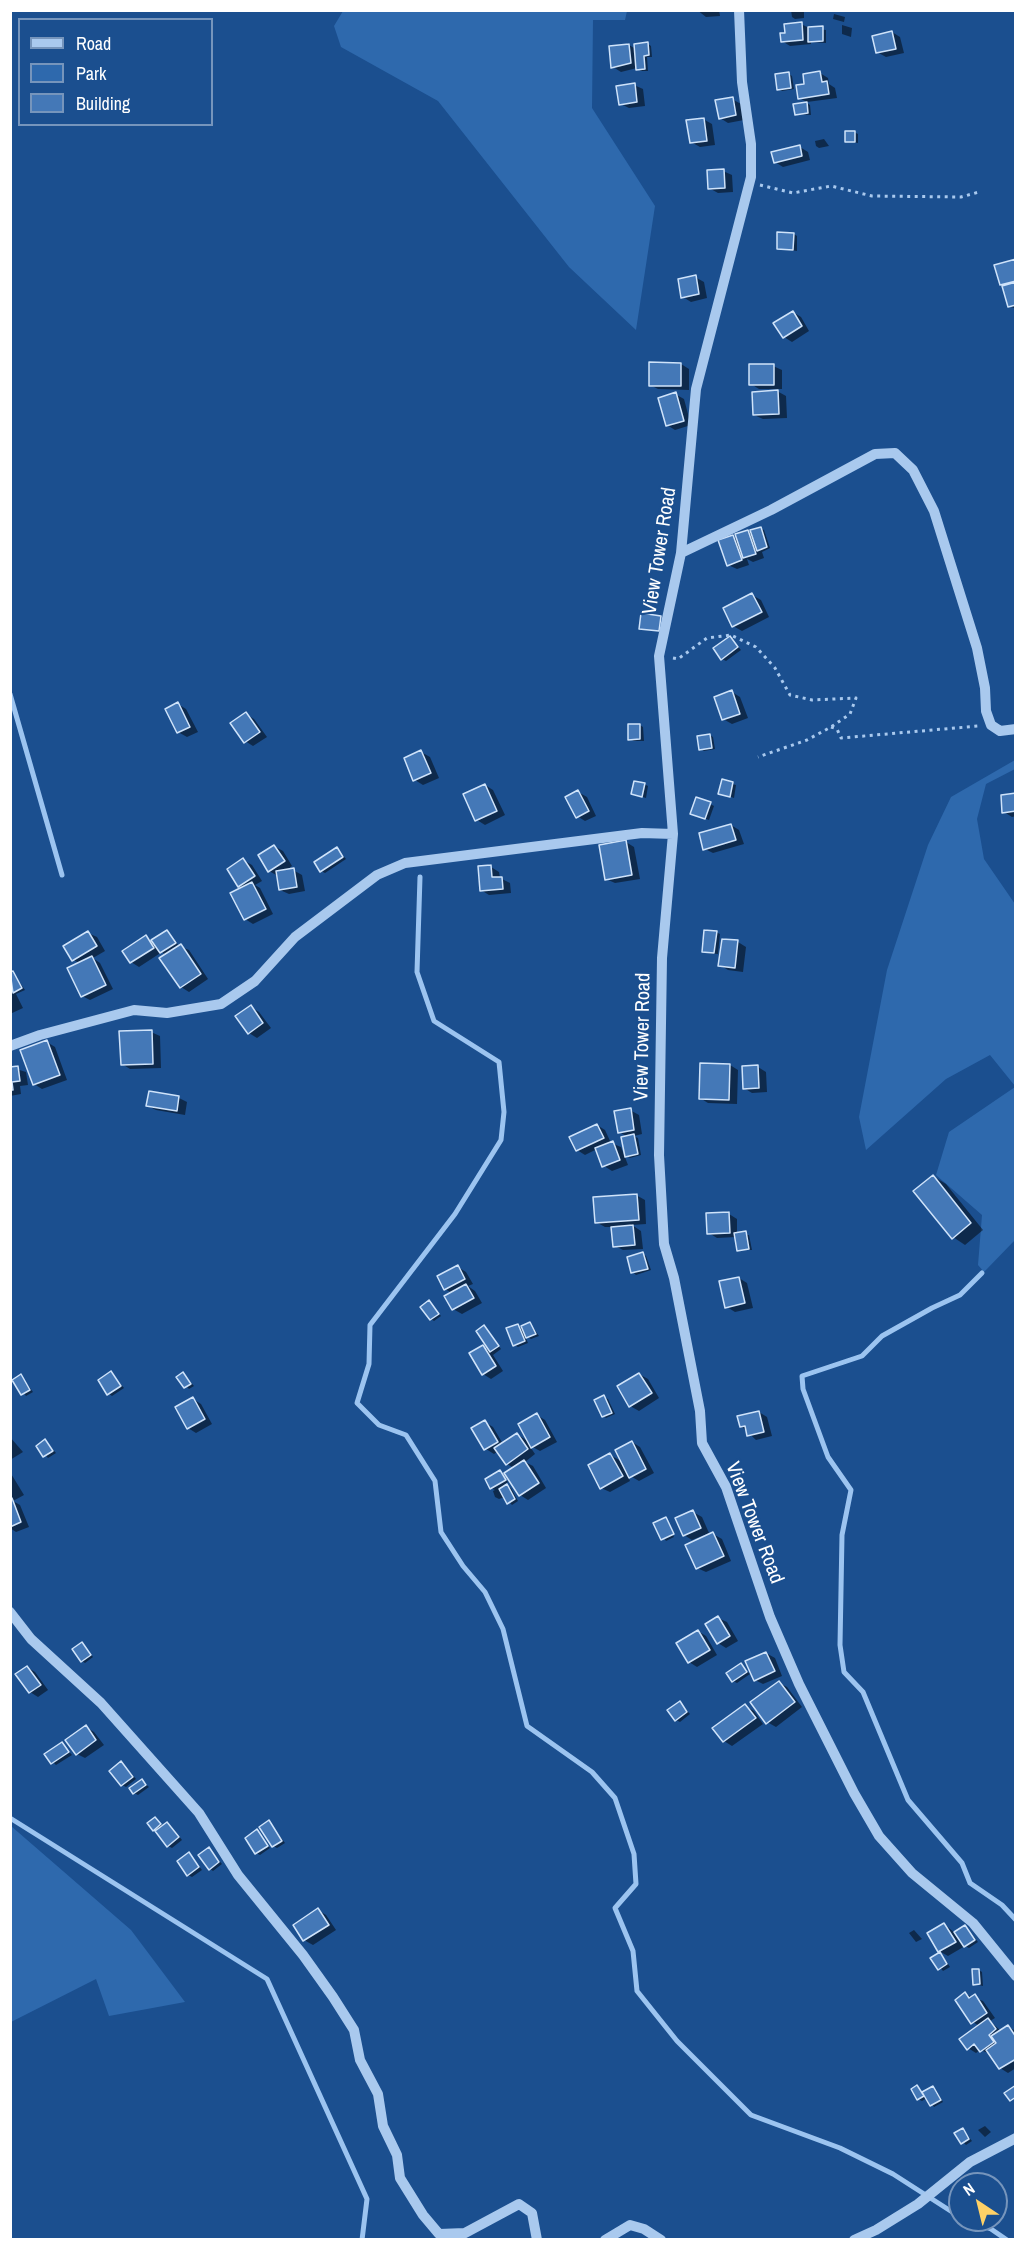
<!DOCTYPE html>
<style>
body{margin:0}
#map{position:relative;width:1026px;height:2250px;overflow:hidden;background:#1b4f8f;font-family:"Archivo Narrow",sans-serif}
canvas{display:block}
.frame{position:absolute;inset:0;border:12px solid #fff;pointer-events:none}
.legend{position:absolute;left:18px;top:18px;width:195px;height:108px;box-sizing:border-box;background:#1b4f8f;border:2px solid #7695bc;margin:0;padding:8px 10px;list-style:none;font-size:18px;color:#fff}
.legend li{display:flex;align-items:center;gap:12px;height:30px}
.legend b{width:30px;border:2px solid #7695bc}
.north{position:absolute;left:948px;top:2172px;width:60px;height:60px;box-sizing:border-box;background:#1b4f8f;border:2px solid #7695bc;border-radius:50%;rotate:325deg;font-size:16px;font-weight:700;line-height:24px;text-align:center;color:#fff}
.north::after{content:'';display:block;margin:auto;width:21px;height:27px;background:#ffd166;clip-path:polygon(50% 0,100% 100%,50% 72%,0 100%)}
</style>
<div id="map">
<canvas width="1026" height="2250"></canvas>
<div class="frame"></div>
<ul class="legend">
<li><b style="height:8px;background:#a9c9ee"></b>Road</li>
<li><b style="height:16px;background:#2e69ad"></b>Park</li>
<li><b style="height:16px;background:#4478b7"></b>Building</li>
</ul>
<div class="north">N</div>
</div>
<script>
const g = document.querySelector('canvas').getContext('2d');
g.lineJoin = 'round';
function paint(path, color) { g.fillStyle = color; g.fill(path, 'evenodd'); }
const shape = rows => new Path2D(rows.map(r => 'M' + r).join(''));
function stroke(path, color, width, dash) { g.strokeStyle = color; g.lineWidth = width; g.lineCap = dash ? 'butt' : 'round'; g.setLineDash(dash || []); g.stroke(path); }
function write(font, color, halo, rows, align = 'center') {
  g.font = font + ' "Archivo Narrow",sans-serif'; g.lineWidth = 4.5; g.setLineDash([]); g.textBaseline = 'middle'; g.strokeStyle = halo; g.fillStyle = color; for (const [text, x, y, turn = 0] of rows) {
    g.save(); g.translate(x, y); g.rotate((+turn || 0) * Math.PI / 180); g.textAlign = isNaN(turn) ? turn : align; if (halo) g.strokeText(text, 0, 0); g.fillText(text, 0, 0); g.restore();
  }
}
paint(shape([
 [343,11,627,11,625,20,593,20,592,108,655,206,636,330,569,267,438,101,341,47,334,26],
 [1015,760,1015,769,986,784,977,819,984,859,1015,904,1015,1086,990,1055,946,1079,866,1150,859,1117,887,970,928,845,951,797],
 [1015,1087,1015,1240,984,1272,978,1265,982,1215,936,1175,949,1132],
 [11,1826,131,1930,185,2002,109,2016,96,1979,11,2022]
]), '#2e69ad');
paint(shape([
 [697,10,719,10,720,16,706,17],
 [791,10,804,10,804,18,795,19,792,17],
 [834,14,845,17,844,22,833,19],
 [801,24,809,28,826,30,826,43,811,42,811,44,790,46,782,41,786,34],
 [842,25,852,28,851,37,842,34],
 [892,32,900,37,904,53,886,57,877,52],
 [648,44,651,46,652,57,647,57,648,71,641,71,637,68,621,72,613,67,629,45,636,49],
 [820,73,828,78,829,84,835,88,837,98,807,102,799,98,806,85],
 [789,74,792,76,794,89,782,91,778,89],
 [634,85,643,89,645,106,629,108,621,104],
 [732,99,741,104,744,120,728,123,720,118],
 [807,103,810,105,811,115,796,114],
 [703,119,712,124,715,145,700,147,691,142],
 [854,132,858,134,858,143,847,141],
 [824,139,829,146,819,148,816,146,815,141],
 [800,147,808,152,810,160,783,167,775,162],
 [723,171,732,175,733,192,718,193,709,188],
 [794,234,797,236,797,251,778,248],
 [1016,261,1016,309,1009,306,1001,284],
 [695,277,704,282,707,298,691,302,683,297],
 [793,312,801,317,809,331,792,342,784,337],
 [650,364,681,364,689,369,689,390,658,389,650,385],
 [773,366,782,370,782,389,759,389,751,384],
 [777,391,786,396,787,418,763,419,754,415],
 [675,394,684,399,691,425,675,430,667,425],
 [760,528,764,530,770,548,762,552,764,558,753,562,747,559,749,565,737,569,728,565,733,537,738,540,748,531,753,534],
 [752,595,761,600,769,617,742,631,733,626],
 [730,638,741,650,726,661,722,659],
 [732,692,740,697,748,718,732,724,723,719],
 [178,704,186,709,198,732,187,737,178,732],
 [246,714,254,719,267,737,253,746,245,741],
 [640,725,643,727,644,741,634,741,630,739],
 [710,735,713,737,715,749,704,751,701,749],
 [421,752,430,757,439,778,423,785,415,780],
 [723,781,736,785,734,798,720,793],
 [644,784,648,786,646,798,633,794],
 [485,785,493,790,505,815,485,825,477,820],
 [578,792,587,797,596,816,585,821,577,816],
 [1016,795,1016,816,1012,817,1004,812],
 [710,804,714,806,709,820,696,815],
 [731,825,739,830,744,844,713,853,705,849],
 [626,842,634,847,640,879,615,883,606,879],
 [274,846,283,851,292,866,285,871,293,870,302,875,305,891,289,894,280,890,278,876,269,871],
 [337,849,346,859,325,873,321,871],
 [243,860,252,865,262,881,255,885,260,888,273,914,253,924,245,919,243,888,239,886],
 [491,867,499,872,500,878,510,883,511,893,489,895,481,890],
 [167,931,179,946,189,950,208,979,189,992,181,987,166,955,162,952,139,967,131,962,146,937,152,941],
 [716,932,720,934,718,954,707,953,704,951],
 [88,933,97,937,105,951,93,958,100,963,113,989,90,1000,82,996,80,964,74,960],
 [738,942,746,947,743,972,728,970,720,965],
 [13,973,25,990,16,994,23,1008,10,1014,10,974],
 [251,1007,259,1012,271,1028,257,1038,249,1033],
 [151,1032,160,1036,161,1068,130,1069,122,1064],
 [47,1042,55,1047,67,1080,42,1089,34,1084],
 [730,1065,738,1070,737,1104,708,1103,700,1098],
 [10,1067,26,1072,28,1085,20,1086,21,1094,10,1096],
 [758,1067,766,1072,767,1092,752,1093,744,1088],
 [150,1093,179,1098,187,1102,185,1115,156,1110,148,1106],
 [630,1110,639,1115,642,1134,634,1136,638,1138,641,1155,630,1158,626,1155,628,1137,619,1132],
 [597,1125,605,1130,611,1143,621,1147,628,1165,612,1171,604,1166,597,1149,585,1155,577,1150],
 [933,1176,946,1184,983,1230,965,1245,953,1237],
 [636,1195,645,1200,646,1224,632,1225,641,1231,643,1249,623,1250,615,1246,613,1227,605,1227,596,1222],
 [729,1214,737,1219,737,1234,749,1235,752,1250,738,1250,736,1237,717,1238,709,1233],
 [643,1254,646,1256,651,1270,636,1275,633,1272],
 [458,1267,466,1272,473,1284,468,1286,475,1291,482,1303,462,1314,453,1309,452,1293,445,1289],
 [739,1278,747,1283,753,1308,735,1312,727,1307],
 [429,1302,441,1316,434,1321,431,1319],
 [530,1323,539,1336,531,1339,525,1336,528,1343,518,1347,514,1345,518,1325,521,1328],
 [484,1327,501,1349,493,1355,503,1371,491,1379,483,1374,483,1347,491,1352,478,1332],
 [111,1373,124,1388,112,1396,108,1393],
 [183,1374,194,1386,189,1389,178,1377],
 [639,1374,648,1379,659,1398,639,1411,630,1406],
 [21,1376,33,1392,26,1396,14,1380],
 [604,1397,608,1399,615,1414,606,1418,603,1416],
 [193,1399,201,1404,212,1424,196,1433,188,1428],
 [759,1412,767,1417,772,1436,756,1440,741,1426],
 [537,1415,545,1420,557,1442,540,1451,529,1445,535,1454,525,1462,533,1466,546,1488,528,1500,520,1495,514,1468,507,1464,498,1451,494,1454,486,1449,485,1422,493,1427,503,1444,517,1434,529,1442],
 [10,1437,23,1452,10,1460],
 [45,1441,56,1453,48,1458,38,1446],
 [632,1442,640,1447,654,1473,639,1481,627,1474,630,1481,610,1492,601,1488,610,1455,623,1462],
 [10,1472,24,1495,13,1501,20,1505,29,1527,16,1532,10,1528],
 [500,1472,508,1482,504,1485,511,1488,518,1501,512,1505,505,1497,499,1499,495,1497,493,1491,495,1490,491,1488],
 [693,1512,702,1517,709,1533,692,1540,684,1535],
 [666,1519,674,1537,666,1541,655,1524],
 [713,1534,722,1539,731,1561,706,1572,697,1568],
 [718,1618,727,1622,738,1641,726,1648,718,1643],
 [698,1631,706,1636,717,1655,697,1667,689,1662],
 [82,1644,93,1657,85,1663,82,1661],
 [766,1653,775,1658,782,1676,763,1684,755,1680],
 [741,1665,750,1674,737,1683,733,1681],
 [27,1667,35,1672,48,1690,38,1697,30,1692],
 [779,1683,787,1687,802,1707,776,1727,767,1722],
 [680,1703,690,1714,680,1722,676,1720],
 [745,1706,754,1711,763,1724,732,1746,724,1741],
 [86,1727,94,1732,104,1745,85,1758,77,1754],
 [62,1744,72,1755,56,1765,46,1755],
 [122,1763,136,1779,126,1787,122,1785],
 [142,1781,149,1787,138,1795,134,1793],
 [155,1819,164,1827,167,1824,171,1826,182,1840,172,1848,168,1846,154,1829],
 [269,1822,285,1843,277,1848,273,1846],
 [257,1831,270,1848,260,1855,256,1853],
 [209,1849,222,1864,213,1871,210,1869],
 [189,1854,202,1870,192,1877,188,1875],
 [318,1910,326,1915,336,1930,313,1945,304,1940],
 [944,1924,955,1933,965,1926,978,1942,969,1948,965,1946,948,1956,939,1951],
 [914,1930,922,1939,916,1942,909,1933],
 [941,1953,950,1967,943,1971,932,1958],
 [979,1970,982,1972,983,1986,974,1984],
 [965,1994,983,2001,995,2018,990,2021,1001,2031,1008,2027,1016,2031,1016,2068,1008,2073,1000,2068,991,2054,980,2050,976,2053,968,2048,979,2026,973,2022],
 [917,2087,923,2093,933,2088,936,2090,943,2102,934,2107,927,2098,922,2101,918,2099],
 [985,2126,991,2132,985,2137,978,2130],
 [963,2130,972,2141,966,2145,956,2134]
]), '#0007');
stroke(shape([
 [10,694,62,875],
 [420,877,417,972,434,1021,499,1062,504,1112,501,1140,455,1214,370,1325,369,1364,357,1403,379,1425,406,1435,435,1481,441,1532,463,1566,485,1592,503,1629,527,1726,592,1772,615,1798,634,1854,636,1884,615,1908,633,1951,637,1991,677,2041,751,2115,840,2148,893,2174,960,2217],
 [982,1273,960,1295,932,1308,882,1336,862,1356,802,1376,803,1389,828,1457,851,1490,842,1535,840,1645,844,1672,863,1692,908,1800,962,1863,970,1883,1002,1905,1016,1920],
 [10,1818,267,1979,367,2199,362,2240],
 [967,2220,991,2229,1007,2240]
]), '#9cc4f0', 5);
const building = shape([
 [802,22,803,40,781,42,780,33,785,33,784,24,802,22],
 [823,26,823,41,808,42,808,27,823,26],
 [892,31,896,49,876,53,872,36,892,31],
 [648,42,649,55,644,56,645,69,636,70,634,44,648,42],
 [629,44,631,63,611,68,609,46,629,44],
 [820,71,822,82,827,81,829,94,798,99,796,85,804,84,803,74,820,71],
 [789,72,791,88,777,90,775,74,789,72],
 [635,83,637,102,619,105,616,86,635,83],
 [733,97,736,115,719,119,715,100,733,97],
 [807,102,808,113,795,115,793,104,807,102],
 [704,118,707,141,690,143,686,120,704,118],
 [845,131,855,131,855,142,845,142,845,131],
 [800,145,802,156,774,163,771,152,800,145],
 [724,169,725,188,708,189,707,170,724,169],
 [777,232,794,233,793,250,777,249,777,232],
 [1016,259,1016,281,1000,285,994,265,1016,259],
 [696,275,699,294,681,298,678,279,696,275],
 [1016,282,1016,305,1008,307,1002,286,1016,282],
 [793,311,802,326,783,338,773,323,793,311],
 [649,362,681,363,681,386,649,386,649,362],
 [749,364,774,364,774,385,749,385,749,364],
 [778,390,779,414,753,415,752,392,778,390],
 [676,392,684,421,666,426,658,398,676,392],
 [761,527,767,547,757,551,750,530,761,527],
 [748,530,756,554,743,558,735,534,748,530],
 [733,535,742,560,727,566,718,540,733,535],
 [752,593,762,612,732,627,723,608,752,593],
 [641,613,661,616,659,631,639,629,641,613],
 [730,636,738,647,721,660,713,648,730,636],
 [732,690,740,714,722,720,714,697,732,690],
 [178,702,190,727,177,733,165,709,178,702],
 [246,712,260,732,244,743,230,723,246,712],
 [628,724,640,724,640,739,628,740,628,724],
 [710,734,712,748,699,750,697,736,710,734],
 [421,750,431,773,413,781,404,758,421,750],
 [722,779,733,782,730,797,718,794,722,779],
 [634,781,645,783,642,797,631,794,634,781],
 [485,784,497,811,475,821,463,794,485,784],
 [578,790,589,811,576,818,565,797,578,790],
 [1016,793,1016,811,1002,813,1001,795,1016,793],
 [696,797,711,802,705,819,690,814,696,797],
 [731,824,736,840,703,850,699,833,731,824],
 [626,840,632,875,605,880,599,845,626,840],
 [274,845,285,861,268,872,258,855,274,845],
 [337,847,343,857,320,872,314,862,337,847],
 [243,858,255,876,238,887,227,869,243,858],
 [491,865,492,877,502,877,503,889,480,891,478,866,491,865],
 [294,868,297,887,279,890,276,871,294,868],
 [252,882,266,909,244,920,230,893,252,882],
 [167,930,176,943,160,953,151,940,167,930],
 [704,930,717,931,714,953,702,952,704,930],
 [88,931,97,946,72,961,63,946,88,931],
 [146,935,154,948,130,963,122,951,146,935],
 [722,939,738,940,735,968,718,966,722,939],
 [181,944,201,974,180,988,159,958,181,944],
 [92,956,106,985,81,997,67,968,92,956],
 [13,971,22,988,13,993,10,972,13,971],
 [251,1005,263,1023,248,1034,235,1016,251,1005],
 [152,1030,153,1064,121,1065,119,1031,152,1030],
 [47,1040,60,1075,33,1085,20,1050,47,1040],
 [700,1063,730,1064,729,1100,699,1099,700,1063],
 [758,1065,759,1088,743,1089,742,1066,758,1065],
 [18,1066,20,1081,12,1082,13,1090,10,1090,10,1067,18,1066],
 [149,1091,179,1096,177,1111,146,1106,149,1091],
 [631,1108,634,1130,618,1133,614,1111,631,1108],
 [597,1124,604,1138,576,1151,569,1137,597,1124],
 [634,1134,638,1154,625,1157,621,1137,634,1134],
 [613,1141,620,1160,602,1167,595,1148,613,1141],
 [933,1175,971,1223,952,1239,913,1191,933,1175],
 [637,1194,639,1220,595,1223,593,1197,637,1194],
 [729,1212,730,1233,707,1234,706,1213,729,1212],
 [633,1225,635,1245,613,1247,611,1227,633,1225],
 [746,1231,749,1249,737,1251,734,1233,746,1231],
 [643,1252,648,1269,631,1273,627,1257,643,1252],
 [458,1265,465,1279,444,1290,437,1276,458,1265],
 [739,1277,745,1303,725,1308,719,1281,739,1277],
 [466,1284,474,1298,452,1310,444,1296,466,1284],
 [429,1300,439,1314,430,1320,420,1307,429,1300],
 [530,1322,536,1334,526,1338,521,1326,530,1322],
 [518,1324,525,1341,513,1346,506,1328,518,1324],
 [484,1325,499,1346,490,1352,476,1331,484,1325],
 [483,1345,496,1366,482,1375,469,1353,483,1345],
 [111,1371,121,1386,107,1395,98,1380,111,1371],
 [183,1372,191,1384,184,1388,176,1377,183,1372],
 [639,1373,652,1393,629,1407,617,1386,639,1373],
 [21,1374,30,1390,21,1395,12,1380,21,1374],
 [604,1395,612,1413,602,1417,594,1400,604,1395],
 [193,1397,205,1419,187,1429,175,1407,193,1397],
 [759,1411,764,1432,747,1436,745,1426,740,1427,737,1416,759,1411],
 [537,1413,550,1437,531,1448,518,1424,537,1413],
 [485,1420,498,1442,484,1450,471,1428,485,1420],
 [517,1433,528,1449,506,1465,494,1448,517,1433],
 [45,1439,53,1451,43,1457,36,1446,45,1439],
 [632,1441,646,1469,629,1478,615,1450,632,1441],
 [610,1453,623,1476,600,1489,588,1465,610,1453],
 [524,1460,539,1483,519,1496,504,1473,524,1460],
 [500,1470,506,1480,490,1489,485,1479,500,1470],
 [507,1484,515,1499,507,1504,499,1489,507,1484],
 [12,1498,21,1522,10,1527,10,1499,12,1498],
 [693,1510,701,1528,683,1536,675,1518,693,1510],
 [666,1517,674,1534,661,1540,653,1523,666,1517],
 [713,1532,724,1556,696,1569,685,1545,713,1532],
 [718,1616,730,1636,717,1644,705,1624,718,1616],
 [698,1630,710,1650,688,1663,676,1643,698,1630],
 [82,1642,91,1655,81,1662,72,1649,82,1642],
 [766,1652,775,1671,754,1681,745,1661,766,1652],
 [741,1663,747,1672,732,1682,726,1673,741,1663],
 [27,1666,41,1685,29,1693,15,1674,27,1666],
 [779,1681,795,1702,766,1724,750,1702,779,1681],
 [680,1701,687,1712,675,1721,667,1710,680,1701],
 [745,1704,756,1718,723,1742,712,1728,745,1704],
 [86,1725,96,1740,76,1755,65,1740,86,1725],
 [62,1742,69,1752,51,1764,44,1754,62,1742],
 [121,1761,133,1777,121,1786,109,1771,121,1761],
 [142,1779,146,1785,133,1794,129,1788,142,1779],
 [155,1817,161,1824,153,1831,147,1823,155,1817],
 [269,1820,282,1841,272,1847,259,1827,269,1820],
 [167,1822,179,1837,167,1847,155,1831,167,1822],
 [257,1829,268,1846,255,1854,245,1838,257,1829],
 [209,1847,219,1862,209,1870,198,1855,209,1847],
 [189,1852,199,1867,187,1876,177,1861,189,1852],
 [318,1908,329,1925,303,1941,293,1925,318,1908],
 [944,1923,956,1942,938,1952,927,1933,944,1923],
 [965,1925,975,1940,964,1947,954,1932,965,1925],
 [940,1952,947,1964,938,1970,930,1958,940,1952],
 [972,1969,979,1969,980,1984,973,1985,972,1969],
 [965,1992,969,1998,975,1994,987,2013,971,2024,955,2000,965,1992],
 [988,2018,996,2029,989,2035,994,2042,980,2052,974,2044,967,2050,959,2039,988,2018],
 [1008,2025,1016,2037,1016,2059,999,2069,986,2050,996,2043,991,2036,1008,2025],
 [917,2085,924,2096,917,2100,911,2089,917,2085],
 [1016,2085,1016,2097,1010,2101,1004,2093,1016,2085],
 [933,2086,941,2100,930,2106,922,2092,933,2086],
 [963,2128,969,2139,961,2144,954,2133,963,2128]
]);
paint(building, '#4478b7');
stroke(building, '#cfe3fa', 1.5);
stroke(shape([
 [760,185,793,193,831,186,872,196,961,197,979,192],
 [673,658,678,659,707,638,731,635,756,647,775,668,790,695,812,700,856,698,850,714,831,727,807,740,758,757],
 [831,727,837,729,841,738,978,726]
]), '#a9c9ee', 3, [3, 4.5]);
stroke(shape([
 [739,10,742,82,751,144,751,177,696,389,681,553,659,656,673,834,662,958,659,1155,664,1244,674,1278,700,1411,702,1443,726,1487,770,1617,799,1684,854,1793,879,1836,912,1873,973,1923,1016,1976],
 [681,553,771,510,875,454,895,453,913,470,934,511,977,648,985,688,986,711,991,725,1000,731,1016,729],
 [10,1046,40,1035,134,1010,167,1013,221,1004,255,981,295,937,377,875,405,863,642,833,673,834],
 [10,1612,31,1639,101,1703,199,1813,238,1875,303,1955,333,1997,354,2030,360,2060,378,2094,383,2126,397,2155,400,2178,423,2215,439,2234,465,2233,519,2204,532,2213,537,2240],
 [605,2240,630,2225,644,2229,661,2240],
 [854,2240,876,2230,918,2204,970,2162,1016,2138]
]), '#a9c9ee', 10);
write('20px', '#fff', '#1b4f8f', [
 ["View Tower Road",660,551,-81],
 ["View Tower Road",643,1037,-89],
 ["View Tower Road",754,1523,69]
]);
</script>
